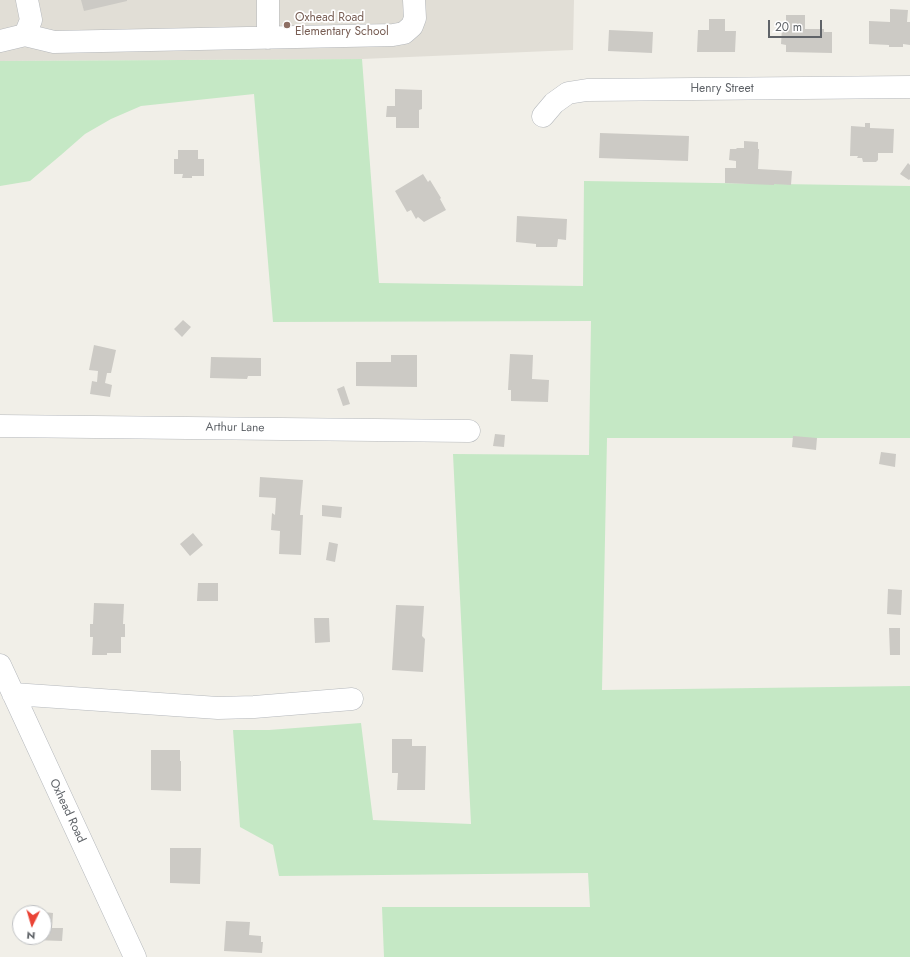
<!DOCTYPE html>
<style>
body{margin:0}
#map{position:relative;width:910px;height:957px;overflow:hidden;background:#f1efe8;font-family:Jost,sans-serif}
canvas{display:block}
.north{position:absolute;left:12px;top:905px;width:40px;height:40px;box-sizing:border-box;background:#fff;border:1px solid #bfc1c3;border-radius:50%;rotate:185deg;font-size:11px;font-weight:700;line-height:16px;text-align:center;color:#5f6368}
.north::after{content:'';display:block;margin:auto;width:14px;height:18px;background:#ea4335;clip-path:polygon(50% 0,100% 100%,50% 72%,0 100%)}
.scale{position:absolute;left:768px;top:20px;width:54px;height:18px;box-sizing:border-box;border:2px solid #5f6368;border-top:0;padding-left:5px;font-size:12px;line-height:14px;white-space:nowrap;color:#5f6368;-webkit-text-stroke:3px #fff;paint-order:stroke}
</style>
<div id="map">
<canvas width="910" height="957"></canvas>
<div class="north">N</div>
<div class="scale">20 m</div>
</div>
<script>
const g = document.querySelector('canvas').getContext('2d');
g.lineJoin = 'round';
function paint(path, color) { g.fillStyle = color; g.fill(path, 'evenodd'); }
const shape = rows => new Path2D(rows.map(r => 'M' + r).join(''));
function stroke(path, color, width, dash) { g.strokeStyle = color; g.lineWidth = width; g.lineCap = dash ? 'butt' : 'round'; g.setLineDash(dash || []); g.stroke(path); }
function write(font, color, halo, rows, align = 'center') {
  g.font = font + ' Jost,sans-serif'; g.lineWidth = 3.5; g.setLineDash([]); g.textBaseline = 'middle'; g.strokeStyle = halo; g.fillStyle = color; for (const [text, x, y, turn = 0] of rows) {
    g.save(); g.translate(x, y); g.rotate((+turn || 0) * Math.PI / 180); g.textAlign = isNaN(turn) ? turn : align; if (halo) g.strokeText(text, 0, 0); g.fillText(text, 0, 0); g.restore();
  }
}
paint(shape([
 [0,0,574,0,573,50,362,59,0,61]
]), '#e1ded6');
paint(shape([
 [362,59,379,283,583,286,584,181,910,186,910,438,607,438,602,690,910,686,910,957,384,957,382,907,590,907,588,873,279,876,273,845,240,827,233,730,269,730,361,723,373,820,471,824,453,454,589,455,591,321,273,322,254,94,141,106,111,119,85,134,61,155,30,181,0,186,0,61]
]), '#c5e8c5');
paint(shape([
 [81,0,127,0,127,1,84,11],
 [890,9,908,10,907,22,910,22,910,45,903,44,903,47,889,47,889,45,869,44,869,21,890,22],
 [786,15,805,15,805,29,824,29,824,32,832,32,832,53,786,52,786,45,781,44,782,28,786,28],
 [709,19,725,19,725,31,736,31,735,52,697,52,698,30,709,30],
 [609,30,653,32,652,53,608,51],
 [395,89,422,90,422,109,419,110,419,128,396,128,396,117,386,117,387,106,395,106],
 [865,123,870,123,870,128,894,129,893,153,878,153,878,160,876,162,863,162,862,158,857,158,858,156,850,156,851,126,865,127],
 [600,133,689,136,688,161,599,158],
 [744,141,758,142,758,149,759,149,758,169,792,171,791,185,774,184,774,185,725,183,725,168,736,168,736,161,729,160,730,149,736,149,737,148,744,148],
 [178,150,198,150,198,159,204,159,204,176,192,176,192,178,182,178,183,174,174,174,174,159,178,159],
 [908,163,910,165,910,179,909,180,900,174],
 [423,174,428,182,430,180,441,198,440,199,446,210,424,222,418,217,416,219,411,210,407,212,395,191],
 [517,216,567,219,566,240,558,239,557,247,536,247,536,244,516,242],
 [183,320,191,327,182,337,174,329],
 [94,345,116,350,111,373,107,373,105,383,112,385,110,397,90,394,92,381,97,382,98,371,89,370],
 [510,354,533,355,532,379,549,380,548,402,511,401,511,390,508,390],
 [391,355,417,355,417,387,356,386,356,362,391,362],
 [211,357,261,358,261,376,248,376,247,379,210,378],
 [344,386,350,404,343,406,337,389],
 [495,434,505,435,504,447,493,446],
 [793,436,817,438,816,450,792,447],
 [881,452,896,454,895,467,879,464],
 [260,477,303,480,300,515,303,515,301,555,279,554,280,531,271,530,272,513,275,515,276,498,259,497],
 [322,505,342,507,341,518,322,516],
 [193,533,203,545,190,556,180,544],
 [329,542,338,544,335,562,326,560],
 [198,583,218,583,218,601,197,601],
 [888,589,902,590,901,615,887,614],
 [94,603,124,604,123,624,125,624,125,637,121,637,121,653,107,653,107,655,92,655,93,637,90,637,90,624,93,624],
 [396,605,424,606,422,636,425,639,423,672,392,670],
 [314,618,329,618,330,642,315,643],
 [889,628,900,628,900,655,890,655],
 [392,739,412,739,412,746,426,746,425,790,397,790,398,773,392,773],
 [151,750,180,750,180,761,181,761,181,791,151,790],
 [170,848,201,848,200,884,170,883],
 [44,912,53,913,52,928,63,928,62,941,34,940,34,937,44,937],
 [226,921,250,922,249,935,261,936,261,942,263,942,262,953,224,951]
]), '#cccac5');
const minor = shape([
 [268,0,268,38],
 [25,35,54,42,393,35,404,33,412,26,415,18,414,0],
 [0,41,25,35,31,20,27,0],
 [543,116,554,103,568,93,587,90,910,87],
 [0,426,469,431],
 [0,665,135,957],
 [13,694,218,708,254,707,352,699]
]);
stroke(minor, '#b5b8bc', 23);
stroke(minor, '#fff', 22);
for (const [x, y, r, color] of [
 [287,25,4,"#8d6e63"]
]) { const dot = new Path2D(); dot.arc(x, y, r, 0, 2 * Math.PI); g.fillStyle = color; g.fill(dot); stroke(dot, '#fff', 1.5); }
write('12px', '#785e54', '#fff', [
 ["Oxhead Road",295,18],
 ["Elementary School",295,32]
], 'left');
write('12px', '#5f6368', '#fff', [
 ["Henry Street",722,89],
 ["Arthur Lane",235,428,1],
 ["Oxhead Road",67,811,65]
]);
</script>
